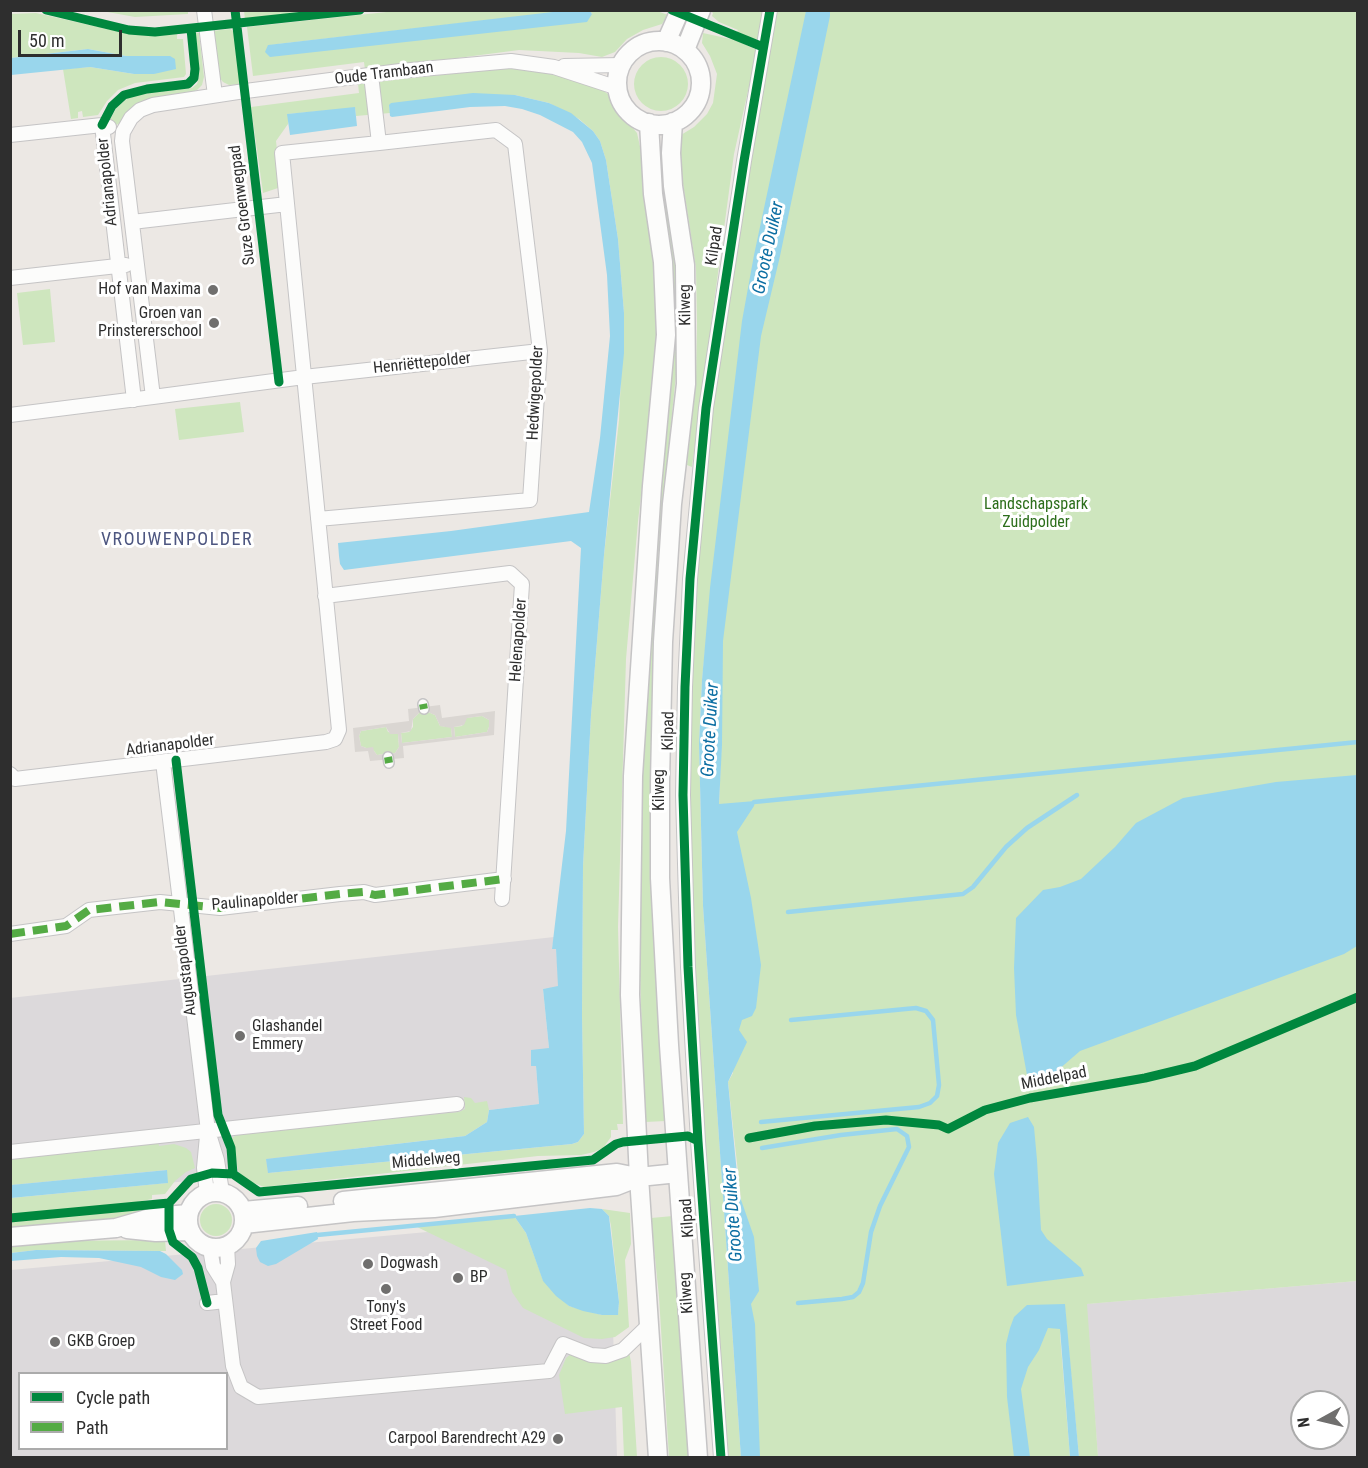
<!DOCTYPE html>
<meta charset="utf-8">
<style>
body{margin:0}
#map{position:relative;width:1368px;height:1468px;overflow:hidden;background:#ece8e4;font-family:"Roboto Condensed",sans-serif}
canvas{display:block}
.frame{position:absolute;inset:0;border:12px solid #2e2e2e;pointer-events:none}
.legend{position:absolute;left:18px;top:1372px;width:210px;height:78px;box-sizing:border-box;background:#fff;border:2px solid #ababab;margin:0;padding:8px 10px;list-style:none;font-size:18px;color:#2e2e2e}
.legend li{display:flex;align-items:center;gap:12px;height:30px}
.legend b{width:30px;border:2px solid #ababab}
.north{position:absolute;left:1290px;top:1390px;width:60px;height:60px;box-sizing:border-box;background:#fff;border:2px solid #ababab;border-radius:50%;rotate:262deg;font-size:16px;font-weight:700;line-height:24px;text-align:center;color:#2e2e2e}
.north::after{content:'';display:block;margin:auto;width:21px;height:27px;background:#706f6e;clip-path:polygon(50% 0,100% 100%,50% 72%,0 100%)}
.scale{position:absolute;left:18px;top:30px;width:104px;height:27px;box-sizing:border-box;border:3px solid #2e2e2e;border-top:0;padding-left:8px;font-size:18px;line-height:21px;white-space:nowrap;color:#2e2e2e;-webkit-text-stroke:4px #fff;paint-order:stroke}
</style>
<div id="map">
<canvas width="1368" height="1468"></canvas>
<div class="frame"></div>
<ul class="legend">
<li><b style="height:8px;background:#00873e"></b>Cycle path</li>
<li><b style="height:8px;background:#54ab44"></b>Path</li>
</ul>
<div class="north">N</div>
<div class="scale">50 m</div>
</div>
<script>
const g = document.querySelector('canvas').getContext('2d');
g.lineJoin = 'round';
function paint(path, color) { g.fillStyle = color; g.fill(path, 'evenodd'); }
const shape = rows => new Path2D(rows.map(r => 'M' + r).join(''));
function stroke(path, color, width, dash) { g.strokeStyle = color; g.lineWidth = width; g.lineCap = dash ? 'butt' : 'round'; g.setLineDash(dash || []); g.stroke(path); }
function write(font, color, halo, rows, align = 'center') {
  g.font = font + ' "Roboto Condensed",sans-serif'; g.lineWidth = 6; g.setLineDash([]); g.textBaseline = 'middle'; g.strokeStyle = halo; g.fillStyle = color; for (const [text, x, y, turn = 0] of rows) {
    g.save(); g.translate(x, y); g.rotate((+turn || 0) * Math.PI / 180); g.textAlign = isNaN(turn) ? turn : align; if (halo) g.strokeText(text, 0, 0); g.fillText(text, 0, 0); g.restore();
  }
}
paint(shape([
 [554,937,552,949,556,949,559,987,543,989,549,1048,536,1066,539,1104,489,1110,268,1173,168,1183,166,1170,11,1185,10,998],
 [493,1226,548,1318,613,1329,617,1457,11,1458,11,1270],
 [20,1374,226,1374,226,1448,20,1448],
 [1357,1281,1357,1457,1098,1457,1086,1304],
 [1302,1402,1338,1402,1338,1438,1302,1438]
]), '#dcd9db');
paint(shape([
 [405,10,570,11,269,45,592,14,590,11,657,11,668,15,662,24,643,30,627,39,615,52,602,57,579,53,519,50,365,70,364,62,253,76,247,27],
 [188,11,188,14,135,17,102,11],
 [244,11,244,10,332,11,245,19],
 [710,11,765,11,758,39,755,40,737,32,738,30,719,22,712,16,713,13],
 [776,11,1357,11,1357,1281,1087,1304,1098,1457,1079,1457,1065,1311,1060,1334,1070,1457,751,1457,741,1199,728,1082,733,1073,719,804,722,733,715,553,702,680,699,744,703,906,741,1458,727,1457,690,935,689,713,694,593,711,424,731,271],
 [36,13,130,34,155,36,177,34,177,39,183,39,186,74,184,77,135,83,118,90,107,101,98,115,83,117,82,111,78,112,78,118,71,119,63,69,90,67,134,74,154,74,170,56,126,56,88,49,11,58,10,14],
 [230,29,234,32,240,84,229,85,223,82,218,76,212,31],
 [195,33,199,33,204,77,202,85,197,90,116,125,108,123,117,107,128,98,143,93,192,88,197,84,199,78],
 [703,33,735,40,755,49,756,55,734,154,692,467,687,465,696,377,697,323,696,268,682,177,680,150,681,135,694,127,707,114,713,103,717,74,710,56,702,43],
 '634 84a27 27 0 1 1 54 0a27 27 0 1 1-54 0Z',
 [513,67,537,70,600,88,609,95,619,112,637,133,641,151,644,190,655,266,658,296,655,378,638,521,626,659,618,927,623,1124,617,1124,618,1130,611,1130,611,1137,603,1148,594,1152,581,1155,538,1156,264,1187,251,1182,240,1174,238,1170,234,1146,231,1139,239,1133,459,1112,465,1109,464,1097,471,1098,475,1103,487,1101,489,1110,487,1122,465,1136,266,1159,268,1173,572,1144,578,1142,584,1134,582,1015,583,866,591,715,604,555,619,420,624,313,618,239,606,160,600,141,593,131,579,119,549,103,515,95,389,105,390,113,356,116,355,108,288,114,288,124,276,141,281,187,263,193,251,107,359,93,358,84],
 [657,165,665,165,677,274,678,355,659,542,653,667,651,760,653,927,666,1121,645,1122,638,917,637,819,657,494],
 [50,289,55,342,23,345,17,293],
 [240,402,244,432,179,440,175,409],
 [420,712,428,712,435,715,440,726,451,727,452,737,402,743,401,733,409,732,413,727,413,719],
 [482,716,489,720,489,727,487,732,455,737,454,727,462,726,466,718],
 [386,727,388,732,398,734,399,747,395,753,377,755,374,751,361,746,359,736,361,731],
 [158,1141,159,1146,174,1144,186,1148,191,1152,195,1168,186,1172,175,1181,165,1194,152,1195,152,1199,118,1206,11,1215,11,1198,167,1183,166,1170,11,1185,11,1155],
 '200 1220a16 16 0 1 1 32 0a16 16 0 1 1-32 0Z',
 [153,1208,153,1212,101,1221,11,1228,11,1222],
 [602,1209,630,1213,631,1244,625,1260,629,1327,615,1337,602,1339,584,1338,523,1308,512,1292,506,1270,415,1226,514,1216,526,1233,543,1280,569,1306,602,1315,618,1314,619,1302,611,1226,609,1216],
 [673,1216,689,1457,669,1457,659,1297,651,1218],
 [165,1240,166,1251,36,1250,11,1253,10,1244,42,1241],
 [629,1352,631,1362,637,1457,624,1457,622,1407,565,1414,559,1375,566,1358,571,1354]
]), '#cee6be');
paint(shape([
 [440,705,442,718,495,711,494,735,403,746,404,758,370,761,368,751,355,752,353,728,409,721,408,709],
 [420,712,428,712,435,715,440,726,451,728,452,737,402,743,401,733,411,731,413,719],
 [482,716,489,720,489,727,487,732,455,737,454,727,464,725,467,718],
 [386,727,390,734,398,734,399,747,395,753,377,755,374,751,373,747,366,748,361,746,359,736,361,731]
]), '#dad6d2');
paint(shape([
 [570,10,590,11,592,14,587,22,270,57,265,52,268,45],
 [806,11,830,11,830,16,780,256,761,336,723,641,722,745,719,804,755,801,754,806,737,832,751,898,761,965,756,1008,752,1016,742,1020,739,1030,747,1042,728,1082,739,1194,754,1237,759,1291,751,1304,755,1324,760,1457,741,1458,703,906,699,744,702,680,710,588,742,321,754,255],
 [88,49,126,56,170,56,175,59,176,69,154,74,134,74,90,67,11,75,11,58],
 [473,93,515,95,549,103,571,113,593,131,600,141,606,160,618,239,624,313,624,353,604,555,591,715,583,866,582,1015,584,1134,578,1142,572,1144,268,1173,266,1159,465,1136,487,1122,489,1110,539,1104,536,1066,531,1066,531,1050,549,1048,543,989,558,986,556,949,552,949,566,831,581,548,571,541,344,570,340,564,339,556,338,543,451,531,589,512,600,438,610,336,607,275,592,163,582,142,573,132,540,115,522,109,505,106,470,107,392,117,390,116,389,105,391,103],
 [355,107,357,126,290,135,287,114],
 [1357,775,1357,946,1344,954,1080,1051,1050,1077,1037,1081,1027,1075,1016,1015,1014,968,1016,918,1043,890,1060,887,1081,879,1115,847,1136,823,1183,798,1276,782],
 [1028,1117,1034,1127,1037,1160,1041,1230,1047,1239,1081,1268,1084,1276,1007,1286,994,1174,998,1143,1010,1123],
 [167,1170,168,1183,11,1198,11,1185],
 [590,1208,602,1209,609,1216,619,1302,618,1315,602,1315,583,1311,569,1306,556,1296,543,1281,526,1233,514,1216],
 [317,1232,318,1239,276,1264,268,1266,260,1262,257,1256,256,1248,261,1241],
 [36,1250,160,1251,166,1254,182,1270,183,1274,175,1280,161,1277,141,1267,99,1258,61,1257,11,1261,11,1253],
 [1065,1304,1079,1457,1070,1457,1060,1329,1048,1328,1039,1350,1028,1367,1021,1389,1030,1457,1014,1457,1007,1397,1006,1344,1010,1328,1014,1317,1027,1305]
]), '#99d6ec');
stroke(shape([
 [754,802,1358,742],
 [788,912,963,894,973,887,1006,847,1027,828,1077,795],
 [761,1122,919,1107,930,1103,937,1096,939,1085,933,1020,926,1011,916,1008,791,1020],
 [762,1148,841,1135,897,1129,907,1136,909,1147,880,1206,871,1232,863,1283,859,1292,853,1297,842,1299,798,1303],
 [317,1235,514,1216]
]), '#99d6ec', 4.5);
const pedestrian = shape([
 [423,704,424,709],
 [388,757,389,763]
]);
const minor = shape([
 [204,10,215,95],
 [564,66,622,65],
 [102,125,134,400],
 [10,135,102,125,109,127],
 [132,222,287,204],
 [10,278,126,265],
 [153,397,304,377,540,351],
 [10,415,153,397,122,141,123,132,131,118,140,110,153,105,238,92,400,71,511,61,554,67,618,88],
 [318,519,530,500,540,351,515,144,496,130,379,143],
 [325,596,510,573,522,584,502,899],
 [163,762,208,1131,217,1160,222,1192],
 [10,774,15,779,326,742,335,739,339,730,282,153,379,143,371,75],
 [10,934,66,926,89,910,160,902,220,908,340,894,364,892,375,895,504,879],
 [10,1152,457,1104],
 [207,1193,204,1168,207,1136],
 [227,1246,228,1264,223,1282,233,1366,241,1387,258,1397,549,1371,563,1344,591,1355,606,1356,623,1350,649,1325],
 [210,1248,213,1266,223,1282],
 [207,1303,225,1301],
 [721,1458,698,1141,688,967,683,795,685,687,690,579,706,408,744,161,770,10]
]);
const secondary = shape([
 '617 83a42 42 0 1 1 84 0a42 42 0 1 1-84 0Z',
 [666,42,680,10],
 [685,50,701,10],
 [673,122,671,153,673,186,685,265,686,384,672,504,663,642,660,782,660,878,669,1045,698,1458],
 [649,123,653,194,663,262,666,335,652,486,633,776,630,995,639,1177,658,1458],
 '188 1220a28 28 0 1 1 56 0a28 28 0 1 1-56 0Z',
 [343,1201,617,1173,637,1177],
 [243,1211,298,1206],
 [244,1224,353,1212,434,1208,616,1186,639,1177,678,1173],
 [127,1229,156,1232,190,1231],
 [10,1237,116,1228,154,1217,188,1214]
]);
stroke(pedestrian, '#c5c4c5', 12);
stroke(minor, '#c5c4c5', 16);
stroke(secondary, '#c5c4c5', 21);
stroke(pedestrian, '#fcfcfb', 9);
stroke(minor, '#fcfcfb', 14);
stroke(secondary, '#fcfcfb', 18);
stroke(shape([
 [423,704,424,709],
 [388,757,389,763],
 [10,934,66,926,89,910,160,902,220,908,340,894,364,892,375,895,504,879]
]), '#54ab44', 8, [15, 8]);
stroke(shape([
 [46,10,129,30,155,32,360,10],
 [235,10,279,382],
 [672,10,763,47],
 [102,125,112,106,124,95,147,89,188,84,194,78,195,69,191,29],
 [176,760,218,1115,231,1148,233,1174],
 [749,1138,815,1126,886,1120,939,1125,948,1129,985,1110,1030,1098,1145,1078,1195,1066,1358,997],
 [169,1203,169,1230,173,1242,192,1257,198,1268,207,1303],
 [10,1218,169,1203,191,1179,212,1173,233,1174,259,1192,593,1160,616,1144,623,1142,688,1136,698,1141],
 [721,1458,698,1141,688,967,683,795,685,687,690,579,706,408,744,161,770,10]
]), '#00873e', 9);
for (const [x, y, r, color] of [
 [213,290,6,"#706f6e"],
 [214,323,6,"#706f6e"],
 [240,1036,6,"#706f6e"],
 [368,1264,6,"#706f6e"],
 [458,1278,6,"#706f6e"],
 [386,1289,6,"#706f6e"],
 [55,1342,6,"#706f6e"],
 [558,1439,6,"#706f6e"]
]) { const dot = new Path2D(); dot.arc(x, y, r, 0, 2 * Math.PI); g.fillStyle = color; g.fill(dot); stroke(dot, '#fff', 2); }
write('16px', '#2e2e2e', '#fff', [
 ["Oude Trambaan",384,74,-7],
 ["Adrianapolder",108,182,-96],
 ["Suze Groenwegpad",243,205,-97],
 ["Kilpad",715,246,-81],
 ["Kilweg",686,305,-91],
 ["Henriëttepolder",422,364,-6],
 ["Hedwigepolder",536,393,-87],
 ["Helenapolder",519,640,-86],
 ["Kilpad",669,731,-89],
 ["Adrianapolder",170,746,-7],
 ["Kilweg",660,790,-90],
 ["Paulinapolder",255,902,-5],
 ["Augustapolder",186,970,-97],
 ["Middelpad",1054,1079,-11],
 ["Middelweg",426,1161,-5],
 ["Kilpad",688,1218,-94],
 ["Kilweg",687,1293,-94]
]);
write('16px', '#2e2e2e', '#fff', [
 ["Hof van Maxima",201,290,"right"],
 ["Groen van",202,314,"right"],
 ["Prinstererschool",202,332,"right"],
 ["Glashandel",252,1027],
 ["Emmery",252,1045],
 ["Dogwash",380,1264],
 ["BP",470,1278],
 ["Tony's",386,1308,"center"],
 ["Street Food",386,1326,"center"],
 ["GKB Groep",67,1342],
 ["Carpool Barendrecht A29",546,1439,"right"]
], 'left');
write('16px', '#2c6e1b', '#fff', [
 ["Landschapspark",1036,505],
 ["Zuidpolder",1036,523]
]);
write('italic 18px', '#0d6fa3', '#fff', [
 ["Groote Duiker",769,248,-78],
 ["Groote Duiker",711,730,-87],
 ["Groote Duiker",734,1215,-94]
]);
g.letterSpacing = '1.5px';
write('18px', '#4d5680', '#fff', [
 ["VROUWENPOLDER",177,540]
]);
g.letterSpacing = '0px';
</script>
